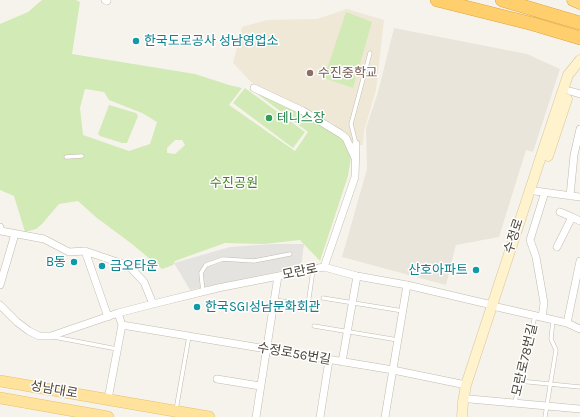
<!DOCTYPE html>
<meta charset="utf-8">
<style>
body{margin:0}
canvas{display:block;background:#f6f3ec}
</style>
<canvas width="580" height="417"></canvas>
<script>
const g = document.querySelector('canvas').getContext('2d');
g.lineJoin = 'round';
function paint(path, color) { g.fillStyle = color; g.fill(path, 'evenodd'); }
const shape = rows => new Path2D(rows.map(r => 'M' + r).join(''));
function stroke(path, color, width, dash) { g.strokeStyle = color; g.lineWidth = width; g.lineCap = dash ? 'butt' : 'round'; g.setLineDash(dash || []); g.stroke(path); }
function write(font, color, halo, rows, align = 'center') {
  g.font = font + ' Karla,"Noto Sans KR",sans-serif'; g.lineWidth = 3; g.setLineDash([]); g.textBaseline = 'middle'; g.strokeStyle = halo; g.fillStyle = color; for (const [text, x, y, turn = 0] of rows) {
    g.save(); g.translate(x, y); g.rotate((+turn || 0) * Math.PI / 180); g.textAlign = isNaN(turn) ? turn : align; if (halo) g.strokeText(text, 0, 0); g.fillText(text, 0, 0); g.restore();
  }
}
paint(shape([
 [394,28,527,54,560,69,533,152,526,150,499,237,456,245,446,285,342,257,367,169,366,128,378,92]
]), '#eae5da');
paint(shape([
 [347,9,384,20,376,90,364,131,363,145,352,146,334,124,252,83,233,63,242,27,267,20,317,19]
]), '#efe8d6');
paint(shape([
 [42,0,76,0,80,2,72,54,195,74,229,85,242,88,229,105,295,151,308,132,256,93,284,104,338,135,343,140,351,157,348,176,320,261,300,240,264,244,225,243,175,261,173,265,162,269,132,244,97,218,78,201,59,204,42,224,36,229,25,232,14,196,0,190,0,24,28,12],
 [85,89,104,92,109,100,142,113,157,122,150,144,129,151,83,135,80,108],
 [175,140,182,140,185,145,175,154,167,153,167,148],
 [346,12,372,22,353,88,324,78],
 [245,88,305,132,293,148,233,103],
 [109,105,136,113,138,116,127,143,122,143,100,136,98,134]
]), '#d2eab5');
paint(shape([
 [272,244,304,244,301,267,190,290,174,263,230,247]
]), '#e5e3e0');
const service = shape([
 [356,144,351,124,370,53],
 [66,157,82,156],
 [203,292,201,273,206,265,223,259,254,261,290,254],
 [323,298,403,311],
 [274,300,308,305,313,270],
 [314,326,398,340],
 [54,337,117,349],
 [519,381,580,387],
 [515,403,519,381,535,316],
 [176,410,189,336],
 [545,417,556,350,551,339,553,320]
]);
const minor = shape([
 [105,0,107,1],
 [254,88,303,111,341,134,346,138,355,158],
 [570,91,580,94],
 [535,191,580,197],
 [570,196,574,155,580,129],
 [572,217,580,221],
 [0,227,1,231,44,239,69,252,85,251,129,266,144,282,153,304],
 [557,247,572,217,560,212],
 [85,251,108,317],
 [324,267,355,177,356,144],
 [0,285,15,234],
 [0,305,17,322,29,331,39,336,51,336,118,313,153,304,218,288,324,267,357,276,407,285,492,305],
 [497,307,567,323,580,329],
 [542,317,544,303,536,257,530,240,545,192],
 [567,323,580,261],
 [122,325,393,370,466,385],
 [342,362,357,276],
 [217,379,260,386],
 [108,399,122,325,118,313],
 [470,399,580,409],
 [256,417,278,276],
 [320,417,329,360],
 [385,417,407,285]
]);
const secondary = shape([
 [548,156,567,99],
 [462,417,463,402,466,385,550,129,568,75,580,60]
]);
const primary = shape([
 [0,381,209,417],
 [0,398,108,417]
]);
const trunk = shape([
 [573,0,580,3]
]);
const motorway = shape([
 [437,0,533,24,580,38],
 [502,0,580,23]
]);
stroke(service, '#c2bbae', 4.5);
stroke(minor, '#c2bbae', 8);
stroke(secondary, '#d6c79b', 11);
stroke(primary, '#e6c16a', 12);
stroke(trunk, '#e0a43c', 13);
stroke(motorway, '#e0a43c', 14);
stroke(service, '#fff', 3.5);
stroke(minor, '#fff', 7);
stroke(secondary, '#fff3cd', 10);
stroke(primary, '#ffe39c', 11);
stroke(trunk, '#ffd985', 12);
stroke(motorway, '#ffcf6e', 13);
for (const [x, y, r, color] of [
 [136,41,4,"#0f9aa8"],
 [310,73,4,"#8d6e63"],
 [269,118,4,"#2e9e5b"],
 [74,262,4,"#0f9aa8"],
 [102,266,4,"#0f9aa8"],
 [476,270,4,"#0f9aa8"],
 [197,307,4,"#0f9aa8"]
]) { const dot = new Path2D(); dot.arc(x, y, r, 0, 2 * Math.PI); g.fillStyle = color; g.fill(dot); stroke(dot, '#fff', 1.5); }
write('13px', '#0d838f', '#fff', [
 ["한국도로공사 성남영업소",144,41],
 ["B동",66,262,"right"],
 ["금오타운",110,266],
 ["산호아파트",468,270,"right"],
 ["한국SGI성남문화회관",205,307]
], 'left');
write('13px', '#785e54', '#fff', [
 ["수진중학교",318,73]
], 'left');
write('13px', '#27864d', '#fff', [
 ["테니스장",277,118]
], 'left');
write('13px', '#4a7f2a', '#fff', [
 ["수진공원",234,183]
]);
write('13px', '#4b4439', '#fff', [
 ["수정로",514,236,-72],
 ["모란로",300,272,-12],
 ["수정로56번길",294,354,10],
 ["모란로78번길",525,360,-77],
 ["성남대로",54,390,10]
]);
</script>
